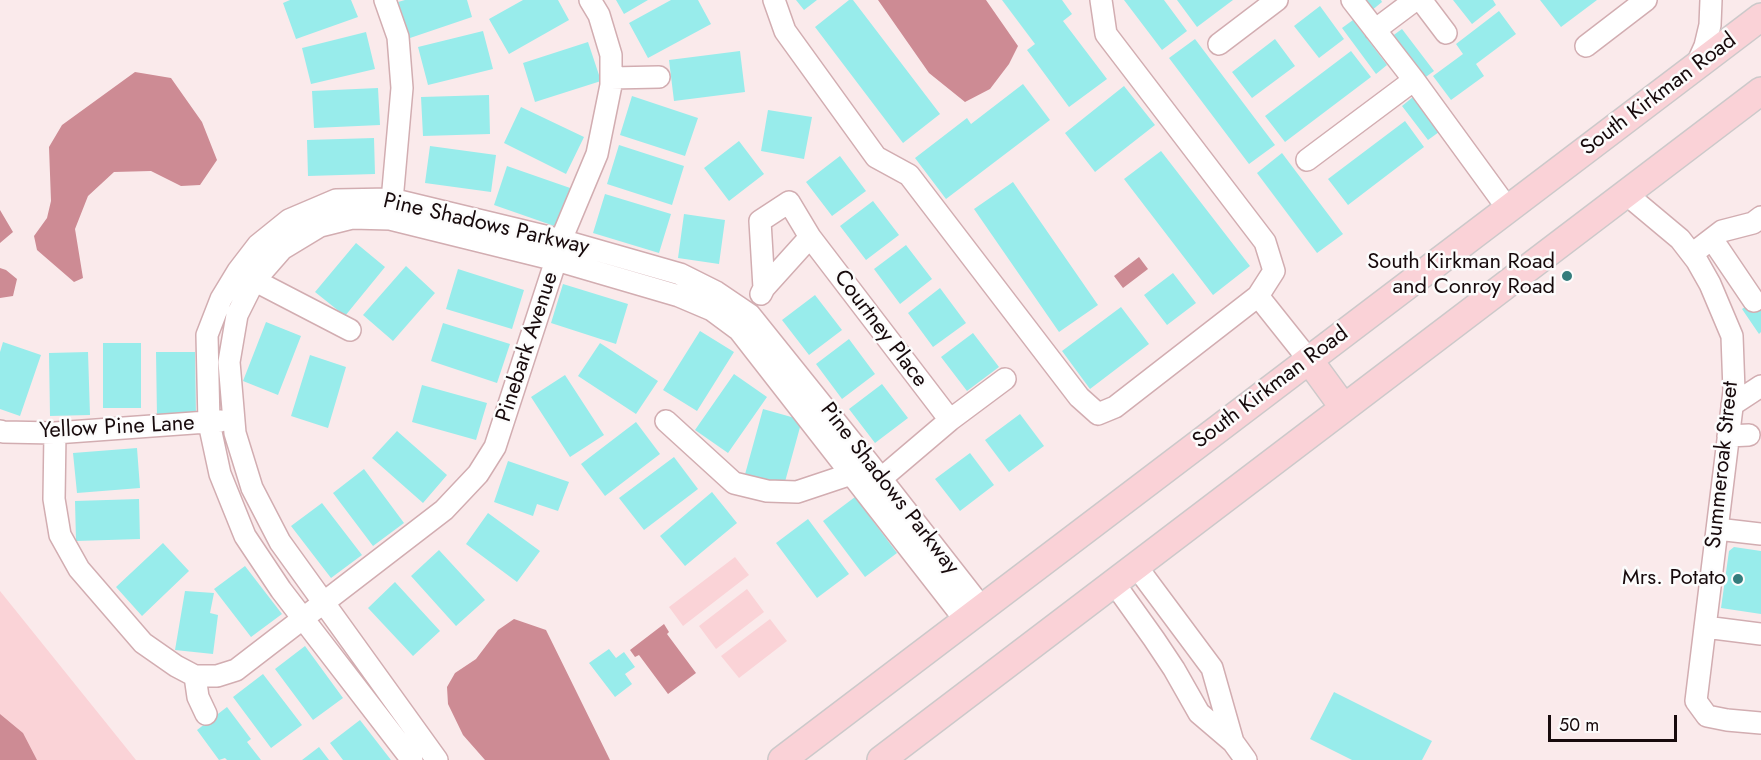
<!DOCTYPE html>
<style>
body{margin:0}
#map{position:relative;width:1761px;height:760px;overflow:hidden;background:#faeaeb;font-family:Jost,sans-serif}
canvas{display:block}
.scale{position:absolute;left:1548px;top:715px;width:129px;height:27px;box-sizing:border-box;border:3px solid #170a0c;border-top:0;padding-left:8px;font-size:18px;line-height:21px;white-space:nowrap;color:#170a0c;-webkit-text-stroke:4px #fcfcfc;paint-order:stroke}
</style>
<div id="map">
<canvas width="1761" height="760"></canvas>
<div class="scale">50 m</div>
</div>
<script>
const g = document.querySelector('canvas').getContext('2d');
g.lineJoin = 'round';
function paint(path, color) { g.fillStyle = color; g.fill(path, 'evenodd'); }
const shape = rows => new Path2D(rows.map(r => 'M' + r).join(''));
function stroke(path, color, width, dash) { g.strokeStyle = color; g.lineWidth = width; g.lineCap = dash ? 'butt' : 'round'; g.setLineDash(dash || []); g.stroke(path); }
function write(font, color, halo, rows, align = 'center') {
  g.font = font + ' Jost,sans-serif'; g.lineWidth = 5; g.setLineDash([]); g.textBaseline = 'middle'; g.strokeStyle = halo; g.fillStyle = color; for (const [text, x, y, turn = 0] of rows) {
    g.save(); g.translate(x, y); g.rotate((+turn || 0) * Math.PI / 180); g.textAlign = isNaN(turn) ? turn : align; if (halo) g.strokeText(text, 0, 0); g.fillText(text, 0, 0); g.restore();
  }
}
paint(shape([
 [735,557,749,575,683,626,669,607],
 [747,589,764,612,716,649,699,626],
 [0,591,136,760,0,760],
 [770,619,787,641,739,678,721,656]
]), '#fad3d7');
paint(shape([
 [878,0,986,0,1018,46,1009,64,990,89,965,102,929,73],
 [135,72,171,78,202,122,217,160,200,185,181,186,151,171,114,172,88,196,75,229,83,278,74,282,37,250,34,236,47,218,51,201,49,147,62,125],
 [0,210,13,232,0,243],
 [1139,257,1148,269,1123,288,1114,276],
 [0,268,6,270,17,279,13,296,0,298],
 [514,619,546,630,610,760,485,760,463,735,448,704,447,687,455,673,476,659,498,630],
 [664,624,669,632,667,634,696,673,668,694,639,655,635,657,630,650],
 [0,714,23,733,37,760,0,760]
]), '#cd8b94');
paint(shape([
 [290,0,351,0,358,17,296,39,283,3],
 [405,0,467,0,472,17,410,38,398,2],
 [523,0,558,0,569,20,509,54,489,19],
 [616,0,648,0,624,14],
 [671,0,698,0,711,24,648,58,629,23],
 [796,0,817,0,804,10],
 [849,0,853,0,940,114,903,143,815,27],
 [1002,0,1062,0,1072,14,1063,21,1107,79,1069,107,1027,50,1035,44],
 [1124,0,1164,0,1187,31,1162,50],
 [1177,0,1233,0,1197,27],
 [1362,0,1381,0,1382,2,1371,11],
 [1453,0,1493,0,1496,5,1472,24],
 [1540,0,1597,0,1561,27],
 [1320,6,1344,39,1319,58,1294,26],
 [1499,11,1516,34,1476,64,1484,76,1451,100,1433,76,1463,54,1456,44],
 [1353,20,1387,65,1376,74,1342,28],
 [1402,29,1434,71,1423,79,1391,37],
 [483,31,493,69,428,85,418,47],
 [366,32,375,69,311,84,302,48],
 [1195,39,1275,145,1249,164,1169,58],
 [1275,39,1295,66,1252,98,1232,72],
 [588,42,601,81,535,102,523,63],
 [740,51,745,92,674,101,669,60],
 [1351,51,1371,77,1285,142,1265,116],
 [1023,84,1050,120,946,199,915,158,967,118,971,124],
 [1124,86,1155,125,1095,172,1065,133],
 [378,88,380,125,314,128,312,91],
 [489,95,490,134,423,136,421,97],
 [632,96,698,118,685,156,620,135],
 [1413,97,1439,132,1428,140,1402,106],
 [521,107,584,137,566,174,504,143],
 [768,110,812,117,804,159,761,151],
 [1405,121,1424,147,1348,205,1328,179],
 [374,138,375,174,308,176,307,140],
 [739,141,764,174,729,201,704,168],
 [619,145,684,166,672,205,607,184],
 [430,146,496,155,491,192,425,183],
 [1161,151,1250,266,1213,295,1124,179],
 [1282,153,1343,234,1317,253,1257,173],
 [840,156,866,191,832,216,806,182],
 [507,166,573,189,560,228,494,205],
 [1013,182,1098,305,1059,332,974,209],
 [605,194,671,214,659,253,593,233],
 [873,201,899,235,866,260,840,226],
 [684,214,725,220,719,264,678,258],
 [356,243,385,267,345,316,315,292],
 [906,245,932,279,900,304,874,269],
 [406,266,435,293,393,341,363,315],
 [458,269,524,290,512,329,446,309],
 [1173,273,1196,303,1167,325,1144,295],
 [563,284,628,304,616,344,551,323],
 [940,288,966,323,933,347,908,313],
 [815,295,842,330,809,355,782,320],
 [1761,296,1761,332,1759,334,1742,309],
 [1121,307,1149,344,1090,389,1062,351],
 [266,322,301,336,278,395,243,381],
 [443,323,510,344,497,383,431,361],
 [700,331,734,352,697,411,663,390],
 [973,333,999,367,967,391,941,357],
 [849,339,875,374,842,399,816,364],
 [3,342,41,355,20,416,0,409,0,352],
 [103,343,141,343,141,408,103,408],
 [600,343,658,381,636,414,578,376],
 [88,352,90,415,50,416,49,353],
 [156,352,195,352,196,417,157,417],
 [310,355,346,367,328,428,291,416],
 [734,374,767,397,728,453,695,430],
 [565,375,604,435,570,457,531,397],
 [882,384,908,418,875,443,849,409],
 [422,385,487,403,476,440,412,422],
 [763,409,802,420,783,489,744,478],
 [1020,414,1044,446,1009,472,985,440],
 [636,422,660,454,605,496,581,464],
 [397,431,447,475,423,503,372,458],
 [137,448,140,488,77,493,73,453],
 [970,453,994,485,960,511,935,479],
 [674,457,698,489,644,530,619,498],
 [508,461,569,482,558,511,537,504,533,516,494,502],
 [364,469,404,523,373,546,333,493],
 [712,492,737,523,685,566,660,536],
 [855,497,897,553,865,577,823,521],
 [139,499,140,539,76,541,75,501],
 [322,503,362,555,331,578,291,526],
 [488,513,540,551,517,582,466,544],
 [808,519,849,574,817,598,776,543],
 [163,543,189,571,142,616,116,587],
 [1734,547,1761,551,1761,614,1721,608,1729,551],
 [439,550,485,600,456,626,411,576],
 [245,566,282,614,251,637,214,589],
 [395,582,440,631,413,656,368,608],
 [185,591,214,593,210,613,218,615,213,654,175,650],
 [305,646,343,698,313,720,275,669],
 [609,649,616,658,624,652,635,667,625,674,632,684,615,697,589,663],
 [263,674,302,725,271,748,233,697],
 [1334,692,1432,741,1422,760,1352,760,1310,739],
 [227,707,251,739,247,742,261,760,227,760,225,758,219,760,197,730],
 [360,720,391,760,343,760,330,743],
 [319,747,329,760,302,760]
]), '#98eceb');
const minor = shape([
 [385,0,398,37,402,88,391,212],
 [774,0,785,31,876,157,909,175,1079,397,1098,414,1115,407,1258,296,1274,271,1265,242,1106,34,1101,0],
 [1352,0,1414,80,1508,209],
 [1421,0,1446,33],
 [1375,30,1415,0],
 [1219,44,1277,0],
 [1586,46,1646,0],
 [1696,66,1705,46,1710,25,1711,0],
 [611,78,659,77],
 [1307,160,1414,80],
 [1625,193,1680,239,1697,261,1710,284,1732,336,1734,391,1696,701,1707,716,1727,720,1761,723],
 [1712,239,1754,301],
 [1692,254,1722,231,1753,223,1761,217],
 [244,275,350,330],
 [764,288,760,221,789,202,810,237,950,420],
 [761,294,764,288,810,237],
 [1258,296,1309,360],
 [1732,405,1761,386],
 [666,421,734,483,767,491,797,492,851,474,862,466],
 [0,431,3,432,55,433,221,421],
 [55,433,54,499,60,535,79,569,143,643,176,666,195,676,217,676,236,670,444,510,478,474,495,447,556,260,561,240,597,154,611,85,611,55,599,15,590,0],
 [1728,436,1749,435],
 [870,488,950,420,1005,379],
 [1717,529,1761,534],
 [1136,566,1212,668,1233,742],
 [1114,583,1154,639,1174,669,1199,713,1233,742,1246,760],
 [1705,627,1761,634],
 [195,676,198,697,206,714],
 [412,760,281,590,245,536,220,474,209,423,207,335,221,299,238,271,258,245,289,220,336,200,391,199,561,240,680,274,716,292,750,315,868,462,982,608],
 [437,760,280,542,252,488,235,433,229,362,237,315,254,281,282,249,320,226,352,218,390,219,556,260,679,296,712,310,739,330,966,621]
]);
const major = shape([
 [1309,360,1344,408],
 [782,760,1761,17],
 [881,760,1761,91]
]);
stroke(minor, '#d2adb1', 24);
stroke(major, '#ccc9ca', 30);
stroke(minor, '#fff', 21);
stroke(major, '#fad2d7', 27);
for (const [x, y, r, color] of [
 [1567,276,6,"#347d7d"],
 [1738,579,6,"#347d7d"]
]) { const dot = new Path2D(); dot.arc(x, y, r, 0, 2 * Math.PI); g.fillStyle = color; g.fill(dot); stroke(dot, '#fcfcfc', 2); }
write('22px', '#170a0c', '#fcfcfc', [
 ["South Kirkman Road",1659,95,-37],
 ["Pine Shadows Parkway",486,225,13],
 ["Courtney Place",880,329,53],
 ["Pinebark Avenue",528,347,-72],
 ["South Kirkman Road",1271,388,-37],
 ["Yellow Pine Lane",117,428,-3],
 ["Summeroak Street",1723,465,-84],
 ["Pine Shadows Parkway",889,489,52]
]);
write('22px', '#170a0c', '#fcfcfc', [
 ["South Kirkman Road",1555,263],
 ["and Conroy Road",1555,288],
 ["Mrs. Potato",1726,579]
], 'right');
</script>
